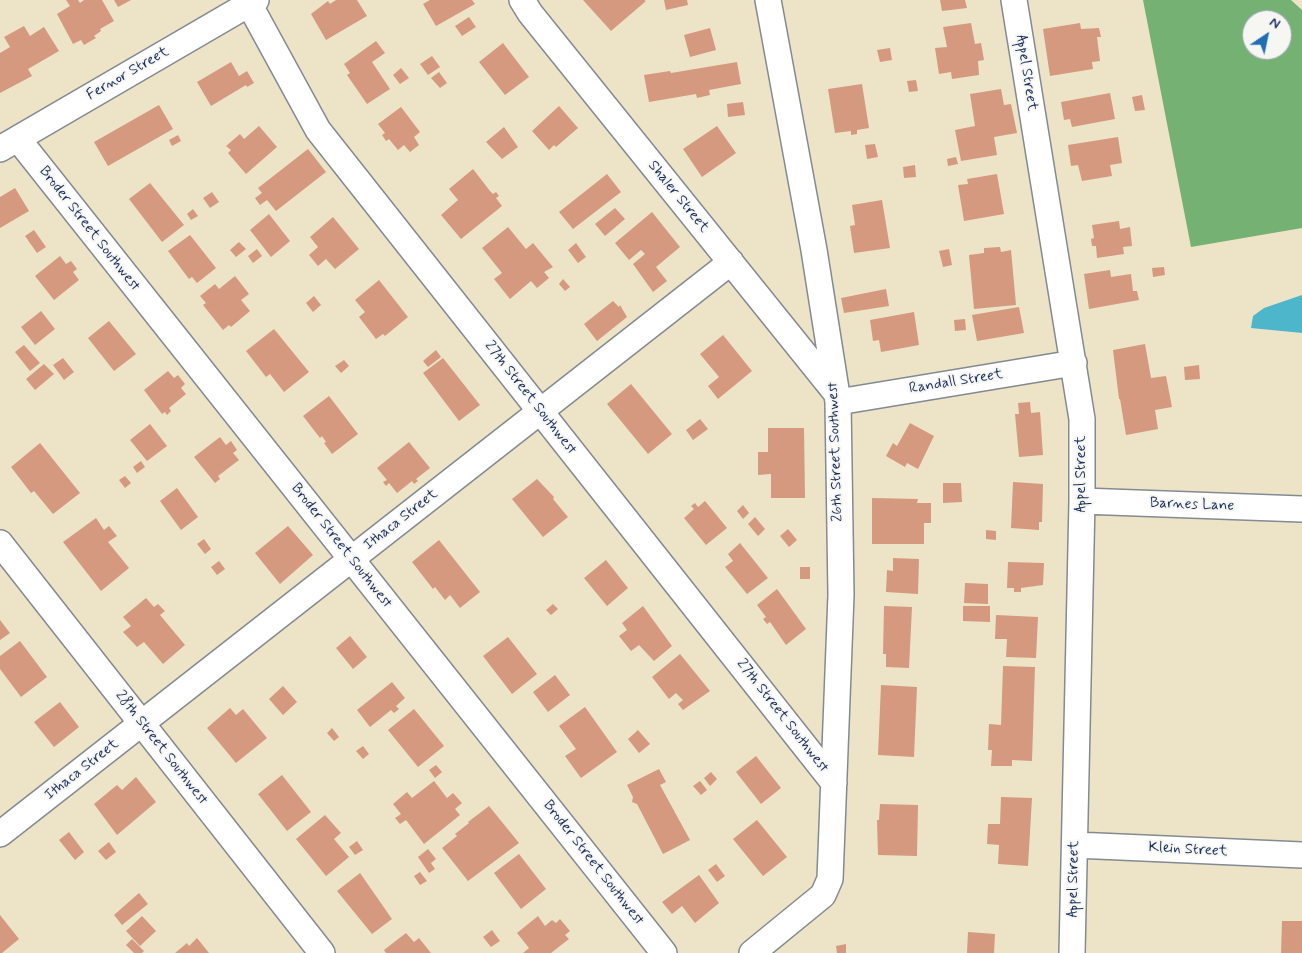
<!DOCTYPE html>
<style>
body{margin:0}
#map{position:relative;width:1302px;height:953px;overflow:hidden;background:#ede4c7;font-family:Mynerve,sans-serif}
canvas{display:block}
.north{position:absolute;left:1242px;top:10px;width:50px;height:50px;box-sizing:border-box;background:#f6f6f2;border:1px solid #9ea6b7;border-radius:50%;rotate:34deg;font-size:14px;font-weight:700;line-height:20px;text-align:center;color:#1b2f5e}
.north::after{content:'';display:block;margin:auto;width:18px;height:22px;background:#1f6fb2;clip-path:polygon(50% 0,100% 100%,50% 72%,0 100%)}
</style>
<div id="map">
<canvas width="1302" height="953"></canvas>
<div class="north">N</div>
</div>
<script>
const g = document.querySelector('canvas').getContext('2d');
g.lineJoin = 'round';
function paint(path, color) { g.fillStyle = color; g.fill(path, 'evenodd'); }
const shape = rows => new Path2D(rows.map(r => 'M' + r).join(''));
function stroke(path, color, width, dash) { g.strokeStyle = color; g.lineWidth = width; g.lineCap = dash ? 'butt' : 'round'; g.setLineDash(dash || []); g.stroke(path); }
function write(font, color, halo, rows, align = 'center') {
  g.font = font + ' Mynerve,sans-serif'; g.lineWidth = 4; g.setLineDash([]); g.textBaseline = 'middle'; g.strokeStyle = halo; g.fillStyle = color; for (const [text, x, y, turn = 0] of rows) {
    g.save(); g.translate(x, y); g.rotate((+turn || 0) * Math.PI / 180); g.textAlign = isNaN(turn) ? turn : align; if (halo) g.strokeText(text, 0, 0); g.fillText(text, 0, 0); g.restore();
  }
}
paint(shape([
 [1143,0,1291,0,1302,10,1302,228,1191,247],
 [1252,20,1282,20,1282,50,1252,50]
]), '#74b172');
paint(shape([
 [1302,295,1302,333,1251,328,1253,316,1264,308]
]), '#4db6cb');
paint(shape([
 [66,0,78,0,80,3,84,0,102,0,114,21,100,29,101,31,94,36,96,38,84,45,81,40,73,44,57,14,70,6],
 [114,0,131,0,118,7],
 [336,0,357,0,367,16,326,40,311,14,328,1,330,4],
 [430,0,472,0,475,4,436,26,423,4],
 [583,0,644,0,646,1,611,31],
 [664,0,687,0,688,5,666,10],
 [940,0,965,0,967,8,942,11],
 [469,17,476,27,462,36,455,26],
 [971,23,975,44,981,43,984,60,978,61,979,75,952,79,951,72,939,74,935,48,947,47,943,27],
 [1080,23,1081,29,1099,28,1101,37,1097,37,1100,61,1092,62,1093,69,1050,76,1043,29],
 [24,26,30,36,44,27,59,51,28,69,32,76,0,93,0,53,10,47,4,37],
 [710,28,716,50,690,57,684,35],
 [376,41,385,53,372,62,390,89,367,104,347,75,350,73,344,64],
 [503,43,529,77,505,95,479,62],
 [890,48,892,60,880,62,877,50],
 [432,56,440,67,428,75,420,64],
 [231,62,239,76,247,71,254,83,247,87,246,85,211,106,197,82],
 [737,62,741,84,709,90,710,95,697,98,696,94,649,102,644,75,670,71,671,73],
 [401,68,409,78,400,84,393,75],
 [439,72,447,83,440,88,431,78],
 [916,80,918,91,909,92,907,81],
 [862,84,869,128,857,130,857,134,851,135,851,131,835,133,828,89],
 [1001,89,1004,105,1011,104,1017,133,994,137,997,155,961,161,955,130,975,126,970,94],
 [1110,93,1115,119,1072,127,1070,119,1064,120,1061,102],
 [1142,95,1145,110,1135,111,1132,97],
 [743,102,745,115,728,117,727,104],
 [159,105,173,129,108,166,94,142],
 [559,106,578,128,556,147,554,145,549,150,532,131],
 [401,107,420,132,414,137,419,145,410,152,404,145,398,150,389,139,386,141,382,135,385,133,378,124],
 [259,126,277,147,246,174,228,153,231,150,226,146,240,134,244,139],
 [717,126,736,153,702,177,683,149],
 [504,127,518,147,502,159,486,142],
 [178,135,181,141,172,146,169,140],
 [1118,137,1122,163,1110,165,1112,176,1082,181,1078,165,1071,166,1068,145],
 [875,144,878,157,867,159,865,145],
 [308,149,326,172,276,211,267,200,260,205,255,198,262,193,258,188],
 [956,157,958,164,948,166,947,159],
 [915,165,916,177,904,178,903,167],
 [473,169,490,191,493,194,496,192,499,196,496,198,502,206,461,239,441,215,458,200,449,189],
 [607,174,621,192,573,229,559,212],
 [997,174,1004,214,964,221,958,185,968,184,967,179],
 [150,183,184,225,162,242,129,199],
 [15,188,29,211,0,228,0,197],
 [212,192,219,202,210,208,203,198],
 [882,200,890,248,854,253,850,226,855,225,852,205],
 [615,208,625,219,605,236,595,224],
 [193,209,198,216,191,220,187,214],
 [652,212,680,247,656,267,667,281,653,292,633,264,645,254,641,250,629,260,615,243],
 [269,214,290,241,271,257,250,230],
 [333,217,359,249,335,269,326,259,318,266,309,255,318,247,310,237],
 [1119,221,1120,229,1130,227,1132,246,1123,247,1124,254,1097,258,1096,246,1092,246,1091,239,1094,238,1092,225],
 [508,227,526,249,533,243,553,267,544,272,549,278,537,288,531,281,510,299,494,279,502,273,482,248],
 [34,230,46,247,37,253,25,236],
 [190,235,216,268,197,283,192,277,189,279,168,251],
 [239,242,246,249,236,257,230,250],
 [576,243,586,257,578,263,568,250],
 [1000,247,1001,252,1011,250,1016,305,974,309,969,255,984,253,984,248],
 [257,249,262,256,253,263,248,256],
 [949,249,952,265,943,267,939,251],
 [60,256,66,264,71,261,77,269,73,272,79,280,54,300,35,276],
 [1164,267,1165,275,1153,277,1152,268],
 [1110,270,1111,277,1131,274,1133,291,1137,291,1139,300,1089,309,1084,274],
 [235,276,249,294,241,300,250,311,231,327,229,325,223,330,203,305,206,303,200,296,215,284,219,289],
 [563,279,570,287,565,291,559,284],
 [379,280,408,317,385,336,383,334,376,339,359,317,365,312,355,300],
 [886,289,889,306,844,313,841,298],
 [314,296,321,305,313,312,306,303],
 [613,301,619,307,620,305,627,317,597,341,584,324],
 [1019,307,1024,333,977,341,972,315],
 [41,311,55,329,35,345,21,327],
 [914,312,919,345,881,352,879,340,873,341,870,320],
 [965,319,966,330,955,331,954,320],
 [109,321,136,354,114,371,88,338],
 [274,329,309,372,284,392,270,374,266,377,246,351],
 [723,335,752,371,718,399,708,386,719,377,700,354],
 [1145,344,1151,378,1166,376,1172,407,1155,410,1158,429,1126,435,1120,399,1119,399,1113,350],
 [24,345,40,363,30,371,15,352],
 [436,350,441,357,428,367,423,361],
 [63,358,74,372,64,380,53,365],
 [443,358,480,405,459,421,423,373],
 [344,360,349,366,341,373,335,366],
 [44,364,54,374,35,390,26,379],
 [1199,365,1200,379,1185,380,1184,367],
 [168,371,174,378,178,375,185,384,181,388,186,394,169,408,171,411,167,415,165,412,162,414,144,390],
 [631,384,672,434,648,454,607,404],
 [329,396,358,434,332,454,324,443,326,442,322,436,320,438,303,416],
 [1030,402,1031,413,1040,412,1043,455,1019,457,1015,414,1019,414,1018,403],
 [700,419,708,429,693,440,686,430],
 [910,423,934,436,918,469,907,463,905,467,886,456,893,443,897,446],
 [150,424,167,446,147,461,130,440],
 [768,428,804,428,805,498,771,498,771,474,758,475,758,452,768,452],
 [220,437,226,445,231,441,237,450,233,453,239,460,218,476,220,479,215,483,194,457],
 [409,442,430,468,416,479,418,481,414,484,412,481,397,493,389,483,386,486,383,482,387,480,377,468],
 [40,443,80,493,53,514,34,491,31,493,11,467],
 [141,461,145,467,137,473,133,467],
 [125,476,131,483,125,488,119,480],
 [537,479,554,497,553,499,568,517,543,537,512,499],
 [1013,482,1043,484,1042,522,1039,522,1039,530,1011,528],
 [943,483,961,483,962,502,943,503],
 [177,488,198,517,181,530,160,501],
 [872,498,918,499,917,503,931,503,931,523,924,523,924,544,872,544],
 [705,501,727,528,706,545,684,518,694,509,691,506,695,503,698,507],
 [743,505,749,513,743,519,737,511],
 [755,517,765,529,758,536,748,524],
 [96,518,104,530,109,526,117,536,108,542,129,568,101,591,63,542],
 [288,526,313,555,280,584,255,553],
 [788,529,797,540,789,547,780,536],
 [986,530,996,531,996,540,986,539],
 [204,539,211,549,205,554,197,544],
 [439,540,480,592,460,608,450,595,445,600,435,587,433,589,412,562],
 [740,543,768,578,747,594,725,567,733,561,728,554],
 [893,558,919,559,918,594,886,592,887,570,893,571],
 [606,560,628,588,607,606,584,578],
 [219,561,225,569,217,575,211,567],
 [1008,562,1044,563,1043,585,1021,588,1021,592,1014,592,1014,588,1007,588],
 [800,567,810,567,810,579,800,579],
 [965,583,988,584,988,604,964,603],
 [777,589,806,629,786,645,770,622,767,624,763,619,766,617,757,605],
 [146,598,154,607,158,604,165,611,160,615,185,645,163,664,144,642,137,647,123,632,131,626,123,617],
 [553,604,558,609,551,615,546,610],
 [643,606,672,646,654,661,639,645,631,651,619,636,627,630,622,623],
 [884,606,912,607,909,668,886,667,886,654,883,654],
 [963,606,990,606,990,622,963,621],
 [996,615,1038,617,1036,658,1006,657,1007,639,995,639],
 [0,620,10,633,0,640],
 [350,636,367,657,353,669,336,648],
 [508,637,537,674,512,694,483,656],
 [20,641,47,677,21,697,0,669,0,656],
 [680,654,710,691,683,710,678,704,683,700,676,693,669,699,652,677],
 [1003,666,1035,667,1032,761,1012,760,1012,766,991,766,992,750,988,750,989,724,1001,725],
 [555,675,570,695,548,712,533,692],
 [392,682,405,698,396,706,399,709,394,713,391,710,370,727,357,710],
 [881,685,917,687,914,757,878,755],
 [283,686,297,702,283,715,269,699],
 [60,702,79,727,54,747,34,722],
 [585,707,617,752,581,778,565,756,576,749,559,726],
 [230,708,236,715,243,709,267,738,236,763,207,728],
 [414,709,444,746,418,767,388,730],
 [332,728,339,737,334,741,327,733],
 [638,730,650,744,639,753,628,739],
 [363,746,369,754,363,759,356,751],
 [756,756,781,788,761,804,736,772],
 [436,765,442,772,435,778,429,770],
 [659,769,666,782,660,785,690,840,663,854,637,804,632,802,633,797,627,785],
 [711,772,717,779,710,786,704,778],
 [282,775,311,812,287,831,258,794],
 [136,777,156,802,117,835,94,804,117,785,122,790],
 [434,781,447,798,453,793,462,803,455,809,460,815,424,844,406,820,400,824,395,818,401,814,393,804,407,792,412,798],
 [700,781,707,790,701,795,693,786],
 [1001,797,1032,798,1028,866,998,864,999,845,987,844,988,824,1000,824],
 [880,804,918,805,917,856,878,855,877,820,879,820],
 [489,806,519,843,468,881,442,848,457,836,455,834,469,823,468,822],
 [325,815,341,833,334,839,349,857,326,876,296,839],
 [757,820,787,857,763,876,733,839],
 [69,832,84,852,75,860,59,840],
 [357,841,363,850,355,855,349,847],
 [109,842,116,852,106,860,98,851],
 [428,849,436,859,431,863,435,869,429,873,418,857],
 [519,854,546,889,521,909,494,873],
 [716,864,725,876,717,882,708,870],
 [420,872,427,881,420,885,414,876],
 [360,873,392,919,372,934,337,891],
 [699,875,719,903,695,923,682,906,672,914,662,902],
 [139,893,148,904,122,925,114,915],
 [0,915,19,939,2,953,0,953],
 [142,916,156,931,140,946,126,931],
 [538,916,545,926,552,920,556,923,560,919,570,931,565,935,569,939,551,953,523,953,529,948,517,933],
 [1282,921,1302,921,1302,953,1281,953],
 [492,930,500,941,491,947,483,937],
 [968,932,995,934,994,953,967,953],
 [406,933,414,942,419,938,431,953,386,953,384,950],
 [197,938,209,953,175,953,187,943,189,946],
 [132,939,144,951,142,953,134,953,126,945],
 [846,944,846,953,837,953,836,946]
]), '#d4997f');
const minor = shape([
 [247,0,318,130,834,783],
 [522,0,530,13,836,393],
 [1014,0,1082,419,1082,501,1072,953],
 [18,139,664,953],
 [0,149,256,0],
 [838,402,1074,363],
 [1082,501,1302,509],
 [0,543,322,953],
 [0,834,731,262],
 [1075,845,1302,855],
 [752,953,823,895,830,879,841,595,838,402,814,250,768,0]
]);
stroke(minor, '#848a92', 28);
stroke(minor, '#fff', 25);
write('15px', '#1b2f5e', '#f6f6f2', [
 ["Appel Street",1026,73,81],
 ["Fernor Street",128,74,-30],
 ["Shaler Street",678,197,51],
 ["Broder Street Southwest",89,229,52],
 ["Randall Street",956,382,-9],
 ["27th Street Southwest",530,398,52],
 ["26th Street Southwest",836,452,-92],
 ["Appel Street",1082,474,-90],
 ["Barnes Lane",1192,505,2],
 ["Ithaca Street",401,520,-38],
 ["Broder Street Southwest",341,546,52],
 ["27th Street Southwest",782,716,52],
 ["28th Street Southwest",161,748,52],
 ["Ithaca Street",82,770,-38],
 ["Klein Street",1188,850,3],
 ["Broder Street Southwest",593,863,52],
 ["Appel Street",1074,879,-89]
]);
</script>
